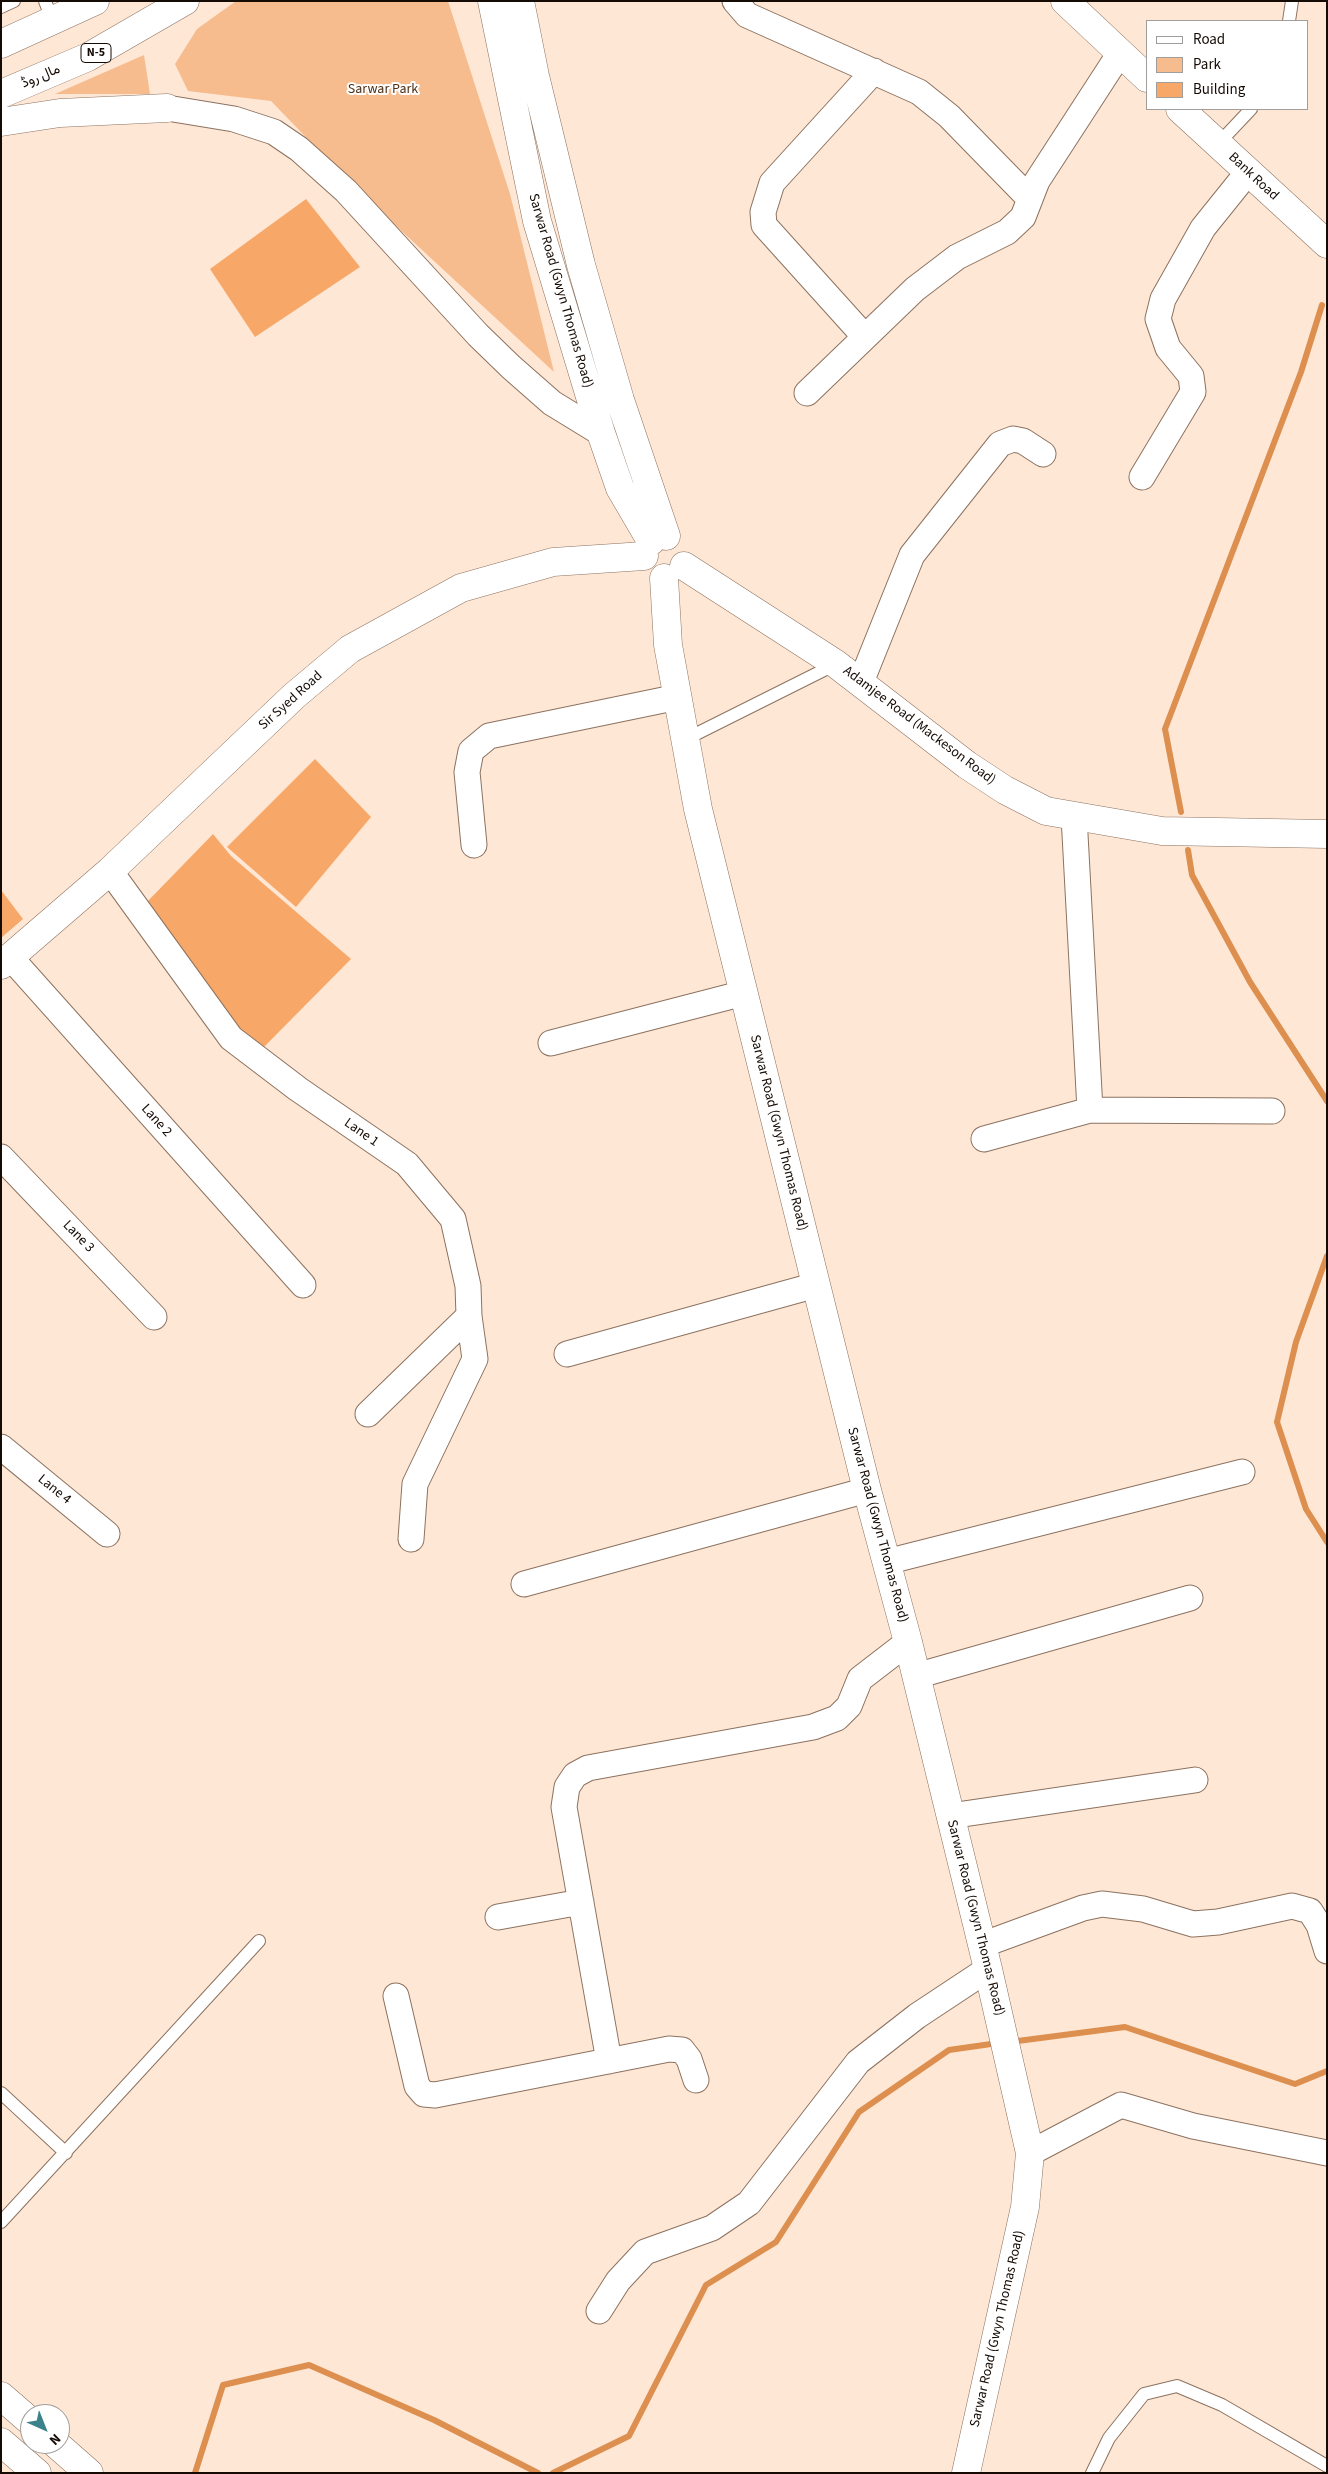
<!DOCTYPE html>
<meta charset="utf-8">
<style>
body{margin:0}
#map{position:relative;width:1328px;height:2474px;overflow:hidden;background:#ffe7d6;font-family:"Source Sans 3",sans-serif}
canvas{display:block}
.frame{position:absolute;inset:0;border:2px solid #150b05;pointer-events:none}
.legend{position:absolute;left:1146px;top:20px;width:162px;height:90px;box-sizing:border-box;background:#fff;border:1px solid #a19d9b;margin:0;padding:6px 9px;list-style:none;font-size:15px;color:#150b05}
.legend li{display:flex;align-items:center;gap:10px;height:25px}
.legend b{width:25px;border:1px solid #a19d9b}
.north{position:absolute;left:20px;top:2404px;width:50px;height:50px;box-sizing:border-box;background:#fff;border:1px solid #a19d9b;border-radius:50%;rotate:136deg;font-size:14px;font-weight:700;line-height:20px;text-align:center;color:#150b05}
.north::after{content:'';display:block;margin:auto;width:18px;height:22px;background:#3b828c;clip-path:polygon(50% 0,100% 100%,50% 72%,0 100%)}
</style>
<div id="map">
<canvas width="1328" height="2474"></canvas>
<div class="frame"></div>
<ul class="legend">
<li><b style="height:6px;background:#fff"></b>Road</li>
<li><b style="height:14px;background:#f6bc8e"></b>Park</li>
<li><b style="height:14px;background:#f7a868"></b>Building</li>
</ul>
<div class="north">N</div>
</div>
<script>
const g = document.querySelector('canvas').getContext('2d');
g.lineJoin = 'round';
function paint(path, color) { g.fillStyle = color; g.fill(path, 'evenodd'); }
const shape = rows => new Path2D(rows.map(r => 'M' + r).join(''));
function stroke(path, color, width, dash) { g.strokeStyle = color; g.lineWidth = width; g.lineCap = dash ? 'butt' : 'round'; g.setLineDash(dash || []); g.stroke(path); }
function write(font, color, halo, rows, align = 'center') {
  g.font = font + ' "Source Sans 3",Vazirmatn,sans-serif'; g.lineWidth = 4; g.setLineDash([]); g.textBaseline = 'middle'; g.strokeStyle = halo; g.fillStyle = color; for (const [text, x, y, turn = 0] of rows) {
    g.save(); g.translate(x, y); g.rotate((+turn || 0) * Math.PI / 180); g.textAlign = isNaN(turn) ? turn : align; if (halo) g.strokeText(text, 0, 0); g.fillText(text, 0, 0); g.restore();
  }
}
paint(shape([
 [236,1,448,1,510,194,554,372,355,188,271,101,188,91,175,64,197,29],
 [144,55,150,94,55,94]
]), '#f6bc8e');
stroke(shape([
 [1181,812,1165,729,1301,372,1322,305],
 [1188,850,1192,875,1250,982,1327,1101],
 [1327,1256,1296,1342,1277,1422,1306,1509,1327,1542],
 [1010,2042,1125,2027,1295,2084,1327,2071],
 [195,2473,223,2385,309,2365,434,2420,538,2473],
 [553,2473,629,2436,706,2285,776,2242,859,2112,949,2050,998,2043]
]), '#dc8f4f', 6);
paint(shape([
 [306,199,360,267,255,337,210,269],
 [315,759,371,817,296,907,227,847],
 [213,834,231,856,351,959,262,1049,238,1029,145,904],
 [1,890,23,919,1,938]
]), '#f7a868');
const lane = shape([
 [45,1,53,22],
 [1,7,14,1],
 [1289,21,1292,1],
 [1218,144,1251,109],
 [684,740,836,664],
 [1,2093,66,2153],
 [1,2222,259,1941],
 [1092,2473,1109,2438,1144,2394,1177,2386,1222,2405,1327,2466]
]);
const street = shape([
 [735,1,747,15,919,92,949,116,1030,199],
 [167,108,234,119,274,132,299,149,346,191,478,335,511,367,552,403,601,433],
 [865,337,764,225,763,212,772,183,874,71],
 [807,393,915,289,957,257,1007,232,1023,217,1037,181,1120,53],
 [1142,477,1193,392,1191,376,1168,348,1158,319,1163,299,1203,228,1248,172],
 [861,682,912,555,1000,444,1013,439,1023,441,1043,454],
 [1074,816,1090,1110],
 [474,845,467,772,471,751,489,736,678,697],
 [110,871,231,1038,298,1089,407,1164,453,1219,468,1286,469,1316,475,1359,415,1484,411,1539],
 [10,957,303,1285],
 [551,1043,744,993],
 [984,1139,1090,1110,1272,1111],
 [1,1157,154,1317],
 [567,1354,816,1285],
 [368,1414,469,1316],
 [1,1447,107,1534],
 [886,1562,1242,1472],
 [524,1584,867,1490],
 [916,1676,1190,1598],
 [950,1816,1195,1780],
 [498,1917,581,1902],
 [982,1945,1083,1908,1102,1904,1143,1909,1193,1924,1218,1922,1292,1906,1310,1911,1319,1925,1327,1951],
 [396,1996,417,2086,424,2094,435,2095,669,2049,682,2050,689,2059,696,2080],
 [609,2061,564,1807,567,1787,575,1775,588,1768,813,1727,837,1718,849,1706,860,1679,908,1642],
 [1030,2153,1121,2105,1193,2126,1327,2153],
 [599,2311,618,2281,645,2252,712,2228,749,2203,858,2062,917,2016,988,1969]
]);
const secondary = shape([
 [492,1,537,221,601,433,620,488,651,541],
 [520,1,535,76,581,265,620,400,666,536],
 [1065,1,1147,78],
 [1180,109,1327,244],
 [684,566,836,664,967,765,1005,790,1046,811,1162,831,1327,834],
 [664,578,668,645,698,809,867,1490,908,1642,988,1969,1030,2153,1025,2207,966,2473],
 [1,965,110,871,294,696,350,649,461,588,553,562,644,556]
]);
const primary = shape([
 [1,2396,30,2421],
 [1,2442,37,2473],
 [56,2444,89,2473]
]);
const highway = shape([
 [1,44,95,1],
 [1,94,88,57,185,1],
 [1,122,60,113,167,108]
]);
stroke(lane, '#8c725f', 14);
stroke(street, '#8c725f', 27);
stroke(secondary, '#8c725f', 29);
stroke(primary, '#8c725f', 29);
stroke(highway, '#8c725f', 29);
stroke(lane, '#fff', 12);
stroke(street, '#fff', 25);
stroke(secondary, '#fff', 28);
stroke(primary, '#fff', 28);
stroke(highway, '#fff', 28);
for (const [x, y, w] of [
 [96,53,30]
]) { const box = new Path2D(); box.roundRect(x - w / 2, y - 9.5, w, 19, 4); g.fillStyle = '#fff'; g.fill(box); stroke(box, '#150b05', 1); }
write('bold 12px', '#150b05', null, [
 ["N-5",96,53]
]);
write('14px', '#150b05', '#fff', [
 ["مال روڈ",41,77,-23],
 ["Bank Road",1253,177,43],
 ["Sarwar Road (Gwyn Thomas Road)",560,291,74],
 ["Sir Syed Road",291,701,-42],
 ["Adamjee Road (Mackeson Road)",919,726,37],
 ["Lane 2",156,1121,48],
 ["Lane 1",361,1133,35],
 ["Sarwar Road (Gwyn Thomas Road)",778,1133,76],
 ["Lane 3",78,1237,46],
 ["Lane 4",54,1490,39],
 ["Sarwar Road (Gwyn Thomas Road)",877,1525,75],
 ["Sarwar Road (Gwyn Thomas Road)",975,1918,76],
 ["Sarwar Road (Gwyn Thomas Road)",998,2329,-77]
]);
write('14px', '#513116', '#fff', [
 ["Sarwar Park",383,90]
]);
</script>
